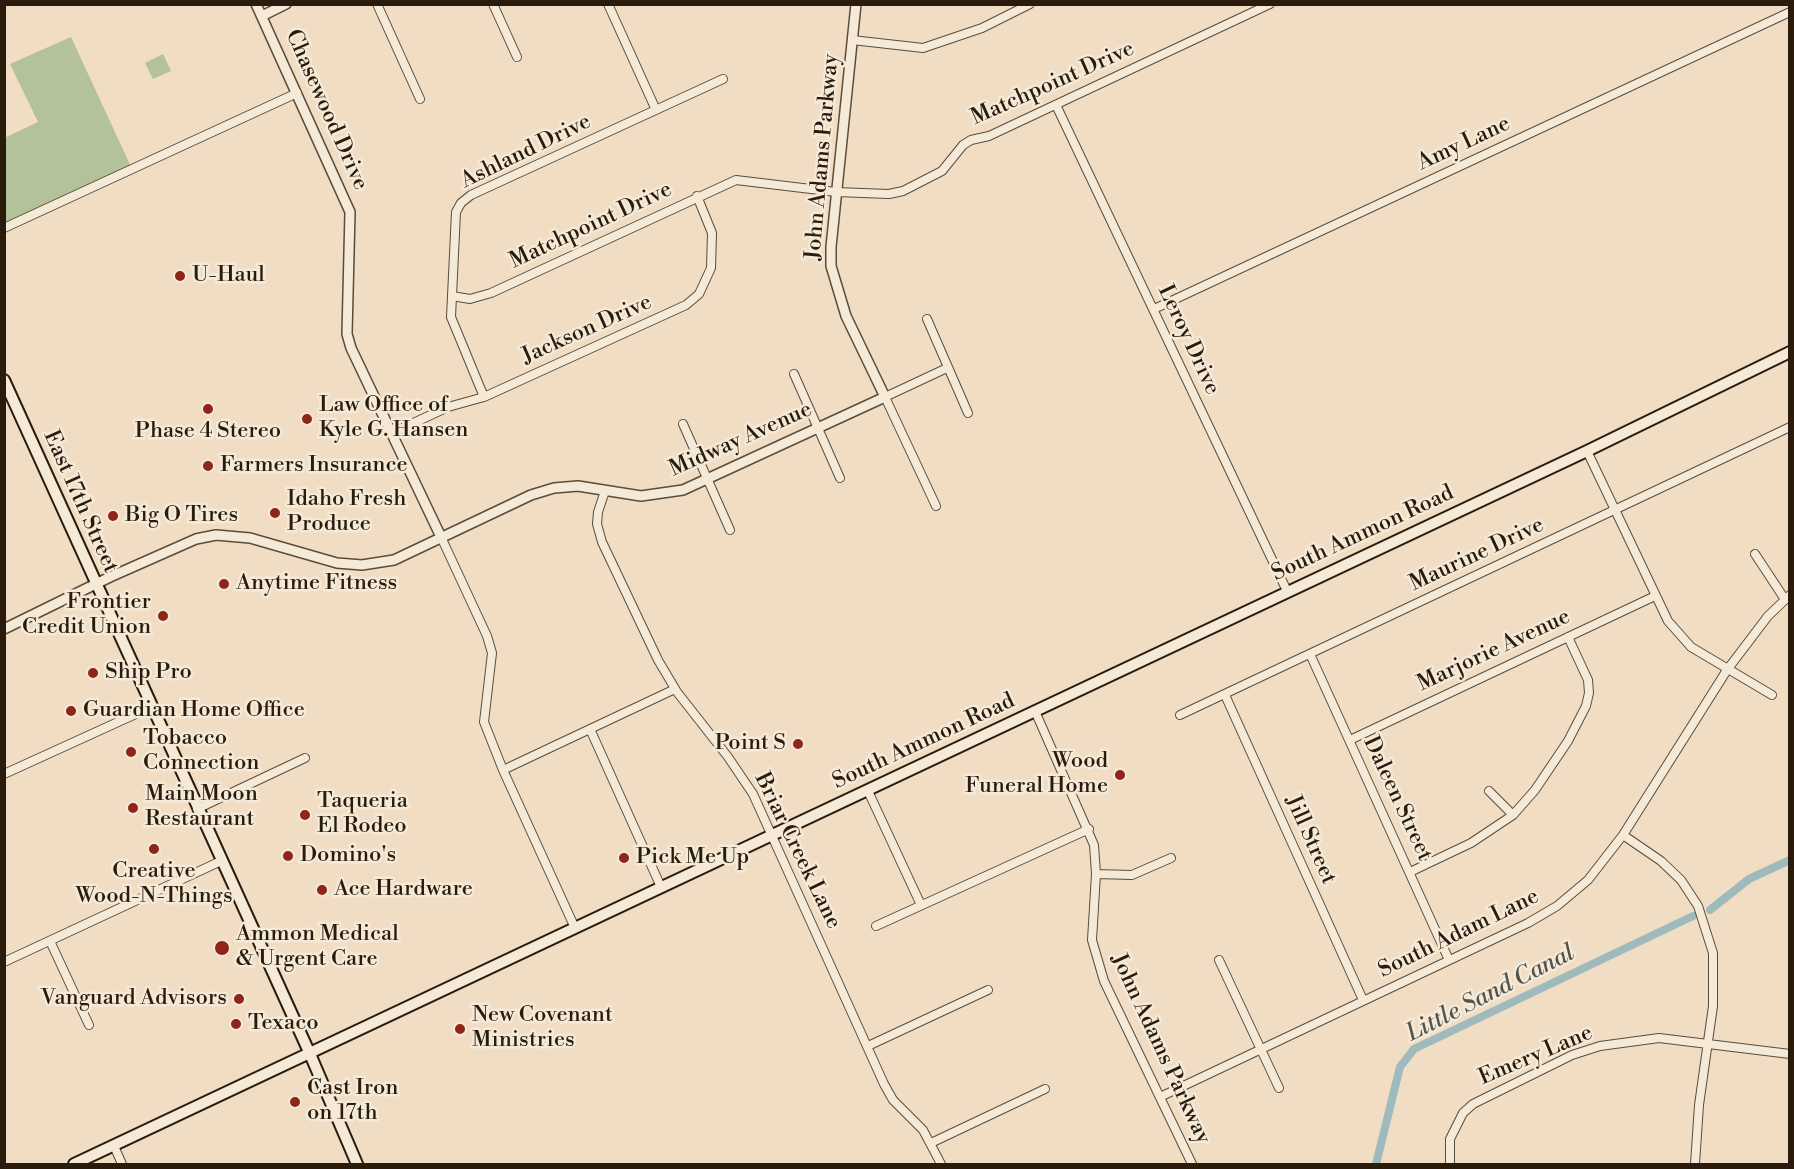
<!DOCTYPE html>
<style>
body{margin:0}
#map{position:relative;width:1794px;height:1169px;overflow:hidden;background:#f0ddc3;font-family:"Libre Bodoni",serif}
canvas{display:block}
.frame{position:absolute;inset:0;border:6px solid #291c0c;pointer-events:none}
</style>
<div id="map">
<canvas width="1794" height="1169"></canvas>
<div class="frame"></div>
</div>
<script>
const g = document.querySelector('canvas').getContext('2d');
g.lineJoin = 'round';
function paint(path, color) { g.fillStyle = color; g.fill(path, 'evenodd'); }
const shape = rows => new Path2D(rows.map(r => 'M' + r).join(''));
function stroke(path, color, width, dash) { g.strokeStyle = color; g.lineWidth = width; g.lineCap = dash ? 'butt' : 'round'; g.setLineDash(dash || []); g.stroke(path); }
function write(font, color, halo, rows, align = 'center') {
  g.font = font + ' "Libre Bodoni",serif'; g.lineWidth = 5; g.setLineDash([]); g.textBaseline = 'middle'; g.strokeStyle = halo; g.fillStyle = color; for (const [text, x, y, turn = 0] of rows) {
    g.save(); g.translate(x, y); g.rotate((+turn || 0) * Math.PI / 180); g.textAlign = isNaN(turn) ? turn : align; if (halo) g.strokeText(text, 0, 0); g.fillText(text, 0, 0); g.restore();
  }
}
paint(shape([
 [71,37,132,169,5,228,4,138,38,122,10,64],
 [163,54,171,71,153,79,145,63]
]), '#b3c299');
stroke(shape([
 [1710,910,1749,879,1790,860],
 [1376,1164,1400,1067,1414,1049,1693,916]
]), '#9ebabd', 8);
const minor = shape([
 [377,4,420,99],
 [493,4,517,57],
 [608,4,656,110],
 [852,40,923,48,982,28,1030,4],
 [1056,105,1287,591],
 [4,228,297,93],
 [452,296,470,299,491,293,736,180,836,192,889,194,903,191,942,171,963,145,971,140,989,136,1270,4],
 [1154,309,1790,12],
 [927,319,968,413],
 [794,374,840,478],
 [484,397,451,317,456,212,461,203,471,195,723,79],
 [683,424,730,530],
 [392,433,448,407,484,397,686,305,699,294,711,268,712,233,697,196],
 [1587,451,1668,621,1691,647,1772,695],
 [605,491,598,512,597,524,602,542,658,660,677,692,728,757,753,794,884,1084,893,1100,923,1130,941,1164],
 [936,506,885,397,947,368],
 [441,537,487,636,492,653,484,722,503,770,590,729],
 [1755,554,1784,598],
 [1310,654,1449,960],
 [1225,695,1363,1000],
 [1035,711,1094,845,1096,874,1092,940,1104,981,1192,1164],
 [1180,715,1790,427],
 [1350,740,1655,596],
 [503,770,575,928],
 [4,774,151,707],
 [868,791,921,905],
 [1489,791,1513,815],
 [197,809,305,758],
 [1623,835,1661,861,1681,880,1698,906,1713,953,1713,1006,1699,1105,1695,1164],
 [1410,872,1471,843,1513,815,1535,790,1568,741,1586,706,1589,693,1588,680,1568,637],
 [1096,874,1132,875,1171,858],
 [661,887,590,729,675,689],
 [876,926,1089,829],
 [50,941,89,1025],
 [1219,960,1279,1088],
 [4,962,221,861],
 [868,1046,988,990],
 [1160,1097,1528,923,1557,906,1588,880,1623,835,1727,670,1768,616,1790,595],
 [931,1143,1045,1089],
 [114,1146,122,1164],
 [1450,1164,1450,1139,1463,1113,1473,1104,1572,1055,1600,1046,1659,1038,1790,1054]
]);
const tertiary = shape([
 [256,4,350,212,347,334,351,348,441,537],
 [262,16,286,4],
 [4,629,110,577,196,539,216,535,250,538,337,563,362,565,394,560,531,495,554,488,578,486,641,496,683,490,885,397,846,316,831,266,831,247,856,4]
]);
const secondary = shape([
 [4,380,310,1054,357,1164],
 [74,1164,1587,451,1790,352]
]);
stroke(minor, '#5b4c3a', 10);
stroke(tertiary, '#5b4c3a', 12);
stroke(secondary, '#291c0c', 14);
stroke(minor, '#f5e9d8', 8);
stroke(tertiary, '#f5e9d8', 9);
stroke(secondary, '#f5e9d8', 10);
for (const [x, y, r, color] of [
 [180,276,6,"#8f2418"],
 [208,409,6,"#8f2418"],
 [307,419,6,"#8f2418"],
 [208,466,6,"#8f2418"],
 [275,513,6,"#8f2418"],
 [113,516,6,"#8f2418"],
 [224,584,6,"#8f2418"],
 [163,616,6,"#8f2418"],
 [93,673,6,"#8f2418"],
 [71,711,6,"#8f2418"],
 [798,744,6,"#8f2418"],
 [131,752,6,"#8f2418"],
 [1120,775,6,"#8f2418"],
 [133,808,6,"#8f2418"],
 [305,815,6,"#8f2418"],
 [154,849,6,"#8f2418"],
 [288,856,6,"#8f2418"],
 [624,858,6,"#8f2418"],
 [322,890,6,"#8f2418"],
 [222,948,8,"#8f2418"],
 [239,999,6,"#8f2418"],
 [236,1024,6,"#8f2418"],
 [460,1029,6,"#8f2418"],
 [295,1102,6,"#8f2418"]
]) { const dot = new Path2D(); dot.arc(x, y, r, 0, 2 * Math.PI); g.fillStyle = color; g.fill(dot); stroke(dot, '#f5e9d8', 2); }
write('22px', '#291c0c', '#f5e9d8', [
 ["Matchpoint Drive",1053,84,-24],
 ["Chasewood Drive",326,110,66],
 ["Amy Lane",1464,144,-25],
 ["Ashland Drive",526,152,-26],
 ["John Adams Parkway",823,157,-85],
 ["Matchpoint Drive",591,226,-25],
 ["Jackson Drive",587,330,-24],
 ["Leroy Drive",1188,340,65],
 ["Midway Avenue",741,440,-24],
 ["East 17th Street",80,502,66],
 ["South Ammon Road",1363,534,-25],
 ["Maurine Drive",1477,555,-25],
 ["Marjorie Avenue",1494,651,-25],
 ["South Ammon Road",924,742,-25],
 ["Daleen Street",1397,799,65],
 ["Jill Street",1310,840,66],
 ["Briar Creek Lane",797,851,64],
 ["South Adam Lane",1459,934,-26],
 ["John Adams Parkway",1160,1049,65],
 ["Emery Lane",1536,1056,-23]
]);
write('22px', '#291c0c', '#f5e9d8', [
 ["U-Haul",192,276],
 ["Law Office of",319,406],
 ["Kyle G. Hansen",319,431],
 ["Phase 4 Stereo",208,432,"center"],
 ["Farmers Insurance",220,466],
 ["Idaho Fresh",287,500],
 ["Produce",287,525],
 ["Big O Tires",125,516],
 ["Anytime Fitness",236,584],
 ["Frontier",151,603,"right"],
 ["Credit Union",151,628,"right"],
 ["Ship Pro",105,673],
 ["Guardian Home Office",83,711],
 ["Tobacco",143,739],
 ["Connection",143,764],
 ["Point S",786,744,"right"],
 ["Wood",1108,762,"right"],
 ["Funeral Home",1108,787,"right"],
 ["Main Moon",145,795],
 ["Restaurant",145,820],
 ["Taqueria",317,802],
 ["El Rodeo",317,827],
 ["Domino's",300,856],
 ["Pick Me Up",636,858],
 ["Creative",154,872,"center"],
 ["Wood-N-Things",154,897,"center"],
 ["Ace Hardware",334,890],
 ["Ammon Medical",236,935],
 ["& Urgent Care",236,960],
 ["Vanguard Advisors",227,999,"right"],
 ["New Covenant",472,1016],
 ["Ministries",472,1041],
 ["Texaco",248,1024],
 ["Cast Iron",307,1089],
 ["on 17th",307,1114]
], 'left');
write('italic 24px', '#52534a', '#f5e9d8', [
 ["Little Sand Canal",1491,994,-27]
]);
</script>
